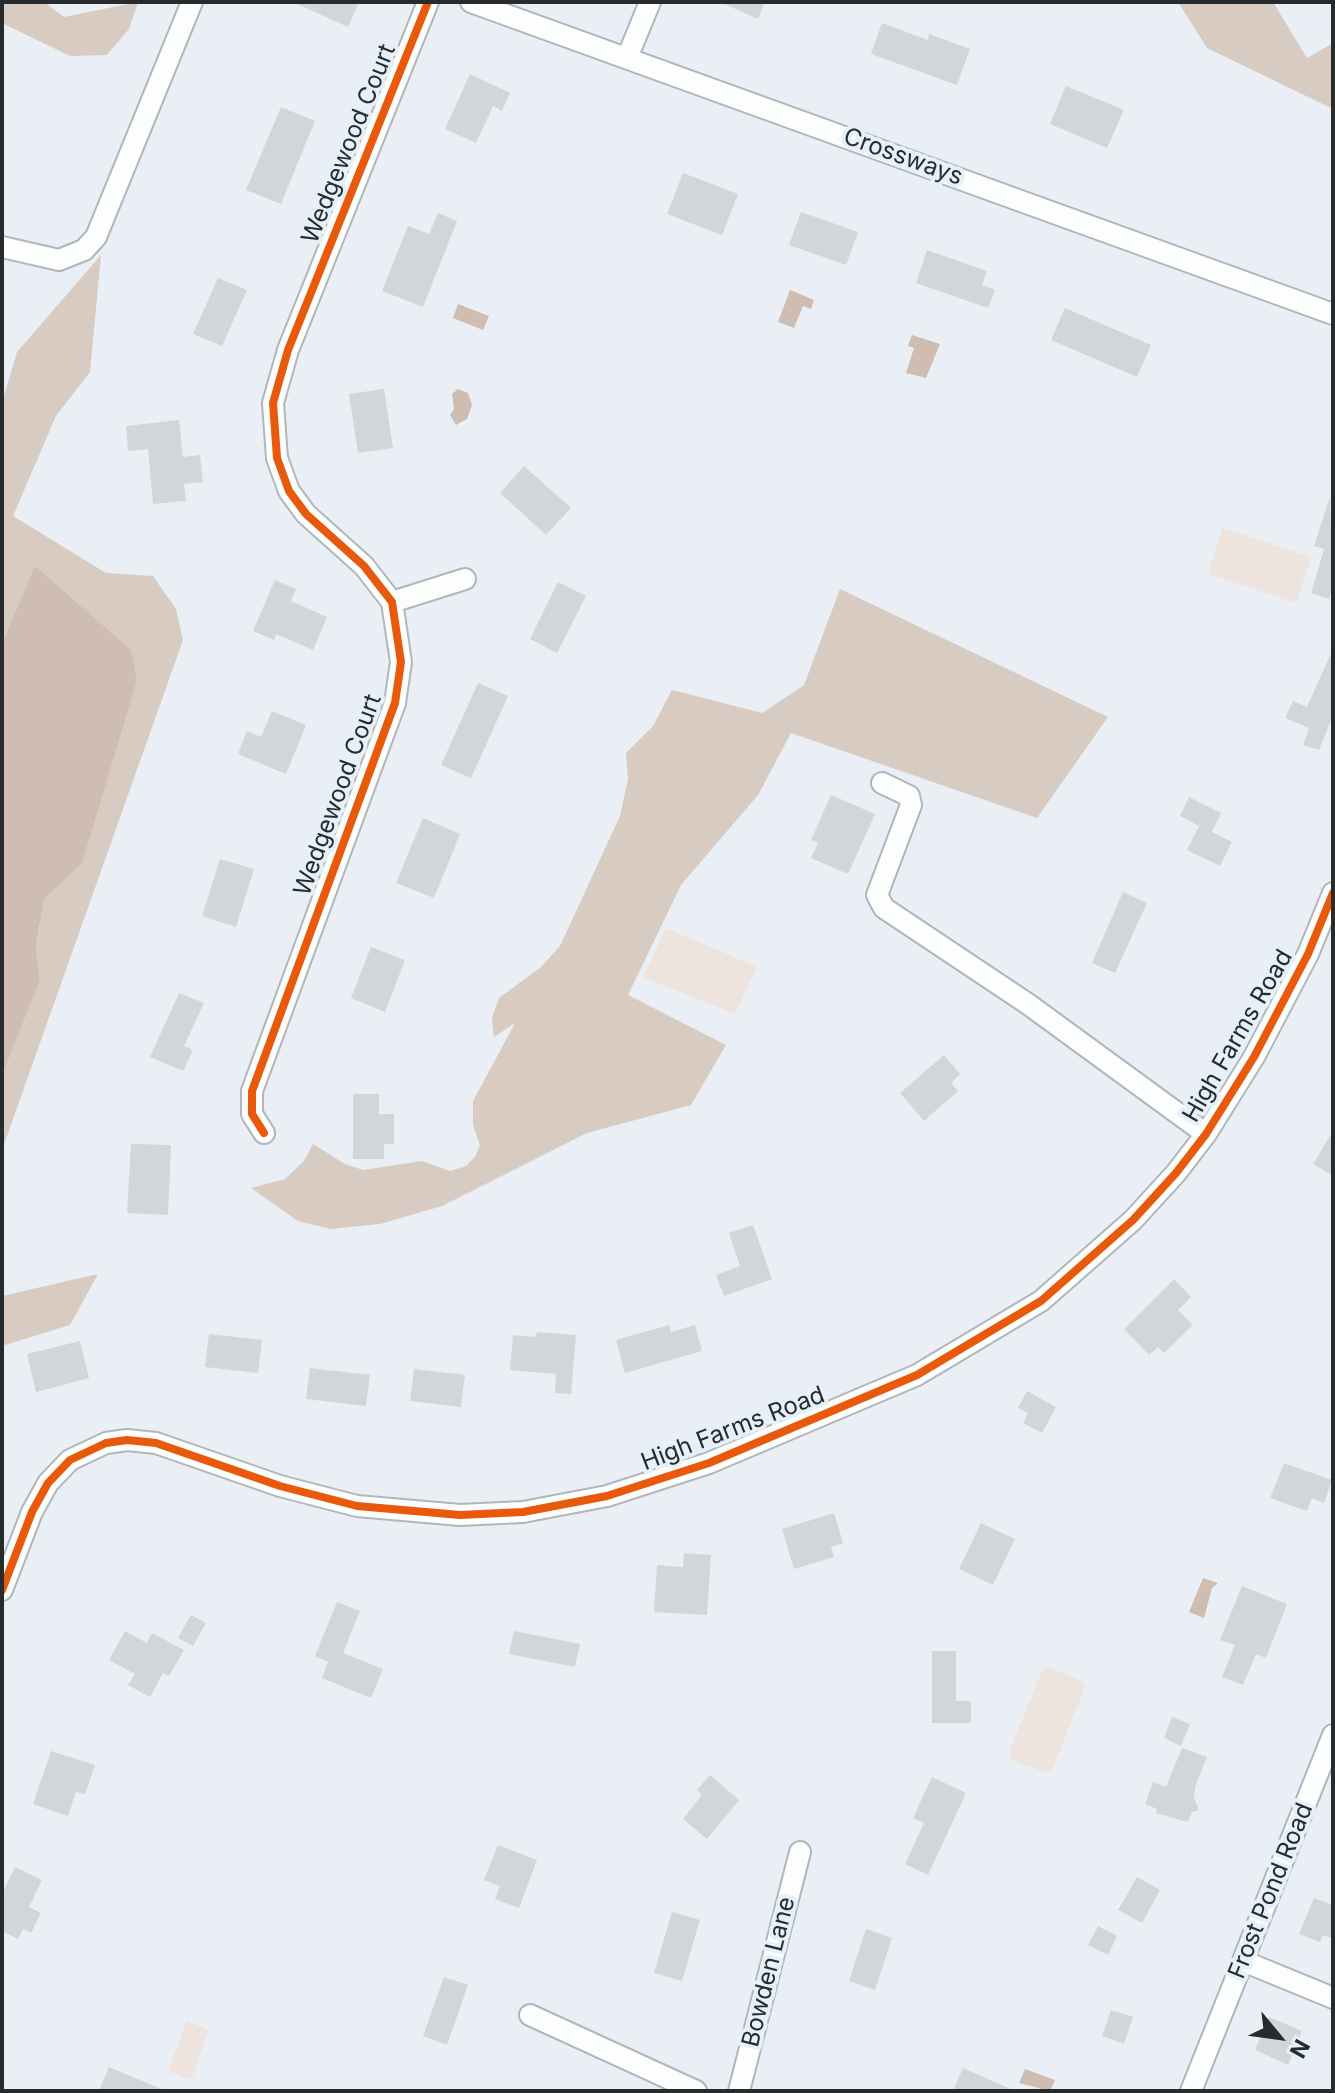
<!DOCTYPE html>
<style>
body{margin:0}
#map{position:relative;width:1335px;height:2093px;overflow:hidden;background:#e9eff4;font-family:Inter,sans-serif}
canvas{display:block}
.frame{position:absolute;inset:0;border:4px solid #272b2e;pointer-events:none}
.north{position:absolute;left:1239px;top:1997px;width:80px;height:80px;-webkit-text-stroke:6px #e5f0f8;paint-order:stroke;rotate:119deg;font-size:22px;font-weight:700;line-height:32px;text-align:center;color:#272b2e}
.north::after{content:'';display:block;margin:auto;width:28px;height:36px;background:#272b2e;clip-path:polygon(50% 0,100% 100%,50% 72%,0 100%)}
</style>
<div id="map">
<canvas width="1335" height="2093"></canvas>
<div class="frame"></div>
<div class="north">N</div>
</div>
<script>
const g = document.querySelector('canvas').getContext('2d');
g.lineJoin = 'round';
function paint(path, color) { g.fillStyle = color; g.fill(path, 'evenodd'); }
const shape = rows => new Path2D(rows.map(r => 'M' + r).join(''));
function stroke(path, color, width, dash) { g.strokeStyle = color; g.lineWidth = width; g.lineCap = dash ? 'butt' : 'round'; g.setLineDash(dash || []); g.stroke(path); }
function write(font, color, halo, rows, align = 'center') {
  g.font = font + ' Inter,sans-serif'; g.lineWidth = 8; g.setLineDash([]); g.textBaseline = 'middle'; g.strokeStyle = halo; g.fillStyle = color; for (const [text, x, y, turn = 0] of rows) {
    g.save(); g.translate(x, y); g.rotate((+turn || 0) * Math.PI / 180); g.textAlign = isNaN(turn) ? turn : align; if (halo) g.strokeText(text, 0, 0); g.fillText(text, 0, 0); g.restore();
  }
}
paint(shape([
 [1223,528,1311,557,1296,603,1208,574],
 [666,928,757,967,735,1014,643,977],
 [1047,1667,1082,1681,1085,1687,1052,1770,1045,1772,1011,1760,1009,1752,1042,1671],
 [187,2021,209,2030,191,2080,168,2071]
]), '#eee4dd');
paint(shape([
 [2,2,44,2,64,17,138,2,129,29,107,55,70,56,2,23],
 [1178,2,1273,2,1307,58,1333,43,1333,109,1207,48],
 [101,255,90,372,56,416,13,516,106,573,153,576,176,609,183,640,2,1150,2,1076,40,981,36,946,44,899,82,862,35,567,2,643,2,403,17,352],
 [840,589,1108,717,1037,818,791,733,758,795,681,885,628,995,726,1045,691,1105,587,1133,442,1206,380,1224,330,1229,298,1221,251,1188,285,1179,304,1161,313,1144,345,1164,363,1170,422,1161,450,1171,466,1166,475,1157,480,1145,473,1125,473,1101,515,1023,494,1037,492,1018,499,998,541,967,560,946,620,816,628,779,626,753,653,726,672,690,762,713,804,685],
 [98,1274,70,1325,2,1346,2,1296]
]), '#d8cbc2');
paint(shape([
 [790,290,814,300,811,309,803,306,794,328,778,322],
 [458,304,489,316,483,330,453,318],
 [912,335,940,344,926,378,906,373,914,348,908,346],
 [458,389,468,393,472,405,467,419,456,425,450,415,454,409,452,394],
 [35,566,131,650,137,680,82,863,44,899,36,946,40,981,2,1076,2,643],
 [1203,1578,1218,1583,1212,1588,1204,1618,1189,1612],
 [1025,2069,1055,2080,1050,2091,1019,2083]
]), '#d0bdb2');
paint(shape([
 [293,2,359,2,348,27],
 [720,2,765,2,758,19],
 [882,23,928,40,929,34,970,49,957,85,871,54],
 [470,74,510,93,502,111,493,106,476,143,445,129],
 [1066,86,1124,110,1107,148,1050,124],
 [281,107,315,121,281,204,246,190],
 [683,173,738,194,722,235,667,214],
 [801,212,858,232,846,265,789,245],
 [438,213,457,221,423,307,382,291,408,226,429,234],
 [927,250,987,271,982,285,995,290,988,308,916,283],
 [218,278,247,290,222,346,193,334],
 [1065,308,1151,345,1137,377,1051,340],
 [384,389,393,448,358,453,349,394],
 [179,420,183,457,200,455,203,482,184,484,186,501,153,504,148,449,128,451,126,426],
 [524,466,571,508,546,535,500,493],
 [1330,497,1333,586,1329,599,1311,593,1324,549,1314,546],
 [275,580,296,589,291,601,327,617,313,650,276,634,274,640,253,631],
 [558,582,586,596,557,653,530,639],
 [1333,649,1333,715,1319,750,1303,745,1309,728,1285,718,1293,701,1307,707],
 [478,683,508,696,471,778,441,765],
 [272,711,306,725,286,774,238,754,247,731,261,737],
 [831,795,875,814,848,874,811,858,818,843,811,840],
 [1189,797,1221,813,1212,832,1232,842,1220,866,1187,850,1199,826,1180,816],
 [423,818,460,834,434,898,396,883],
 [220,859,254,869,236,927,202,916],
 [1123,892,1147,903,1115,973,1092,963],
 [371,947,405,960,385,1012,351,998],
 [179,993,204,1003,184,1046,193,1050,183,1071,150,1057],
 [944,1055,960,1074,951,1083,958,1091,924,1121,900,1093],
 [353,1094,379,1094,379,1114,394,1114,394,1144,384,1144,384,1159,353,1159],
 [1333,1131,1333,1176,1313,1164],
 [131,1144,171,1145,168,1215,127,1213],
 [753,1225,772,1279,724,1296,716,1275,740,1266,729,1233],
 [1174,1279,1191,1297,1178,1310,1193,1325,1164,1353,1158,1347,1149,1355,1124,1329],
 [669,1325,671,1332,695,1325,702,1351,625,1373,616,1340],
 [537,1332,576,1335,571,1394,555,1393,556,1374,510,1370,513,1335,536,1337],
 [209,1334,262,1340,258,1373,205,1367],
 [80,1341,89,1378,36,1392,27,1354],
 [310,1368,370,1375,366,1406,306,1399],
 [414,1369,465,1375,461,1407,410,1401],
 [1027,1391,1056,1407,1042,1433,1023,1423,1028,1413,1018,1408],
 [1284,1463,1332,1480,1324,1503,1312,1498,1307,1511,1270,1498],
 [834,1513,843,1543,831,1547,834,1557,794,1569,782,1529],
 [981,1523,1015,1539,993,1585,959,1569],
 [684,1553,711,1555,707,1615,654,1612,657,1565,683,1567],
 [1242,1586,1287,1604,1266,1658,1256,1654,1243,1685,1222,1677,1235,1645,1220,1640],
 [337,1602,360,1611,343,1653,383,1669,371,1698,322,1678,328,1662,315,1656],
 [191,1615,206,1623,193,1646,178,1638],
 [125,1631,147,1643,152,1633,184,1650,169,1676,163,1673,150,1697,128,1685,135,1674,109,1660],
 [514,1631,580,1644,575,1667,509,1654],
 [932,1651,956,1651,956,1701,971,1701,971,1723,932,1723],
 [1172,1717,1190,1724,1181,1746,1164,1738],
 [1182,1748,1207,1757,1195,1787,1194,1798,1199,1810,1192,1812,1188,1822,1156,1813,1157,1809,1145,1804,1153,1782,1166,1787],
 [51,1751,95,1765,85,1794,76,1792,68,1816,33,1804],
 [710,1775,739,1800,707,1839,683,1819,702,1795,697,1790],
 [932,1777,966,1793,928,1875,905,1864,924,1823,913,1818],
 [498,1845,537,1860,519,1908,495,1899,500,1886,484,1880],
 [15,1867,42,1880,29,1907,41,1913,31,1933,23,1929,18,1939,2,1931,2,1894],
 [1137,1877,1160,1890,1142,1923,1118,1910],
 [1314,1898,1333,1905,1333,1939,1323,1935,1320,1942,1299,1934],
 [672,1912,700,1920,682,1981,654,1973],
 [1098,1926,1117,1936,1108,1955,1088,1945],
 [866,1929,892,1938,875,1990,849,1981],
 [444,1977,468,1985,447,2045,423,2036],
 [1111,2010,1133,2017,1124,2044,1102,2036],
 [1269,2017,1302,2031,1288,2065,1255,2050],
 [109,2067,166,2091,99,2091],
 [963,2068,1015,2091,953,2091]
]), '#d1d6d9');
const minor = shape([
 [471,2,1333,314],
 [627,58,650,2],
 [2,247,59,260,84,250,96,237,192,2],
 [392,602,465,579],
 [882,783,909,796,911,805,877,895,884,908,1028,1004,1206,1134],
 [264,1133,252,1114,252,1091,395,703,401,662,392,602,364,566,306,514,289,491,277,458,273,403,288,350,428,2],
 [2,1590,32,1512,48,1483,70,1460,106,1443,127,1440,156,1443,280,1486,357,1506,460,1515,523,1512,607,1496,709,1463,917,1375,1041,1301,1133,1220,1176,1173,1206,1134,1254,1057,1308,954,1333,893],
 [1243,1961,1333,1998],
 [530,2015,696,2091],
 [739,2091,800,1852],
 [1191,2091,1333,1735]
]);
stroke(minor, '#b2b6ba', 24);
stroke(minor, '#fcfdfd', 20);
stroke(shape([
 [264,1133,252,1114,252,1091,395,703,401,662,392,602,364,566,306,514,289,491,277,458,273,403,288,350,428,2],
 [2,1590,32,1512,48,1483,70,1460,106,1443,127,1440,156,1443,280,1486,357,1506,460,1515,523,1512,607,1496,709,1463,917,1375,1041,1301,1133,1220,1176,1173,1206,1134,1254,1057,1308,954,1333,893]
]), '#e8590c', 8);
write('24px', '#272b2e', '#e5f0f8', [
 ["Wedgewood Court",349,144,-68],
 ["Crossways",903,157,20],
 ["Wedgewood Court",338,795,-70],
 ["High Farms Road",1238,1036,-60],
 ["High Farms Road",733,1429,-21],
 ["Frost Pond Road",1271,1891,-68],
 ["Bowden Lane",769,1972,-76]
]);
</script>
